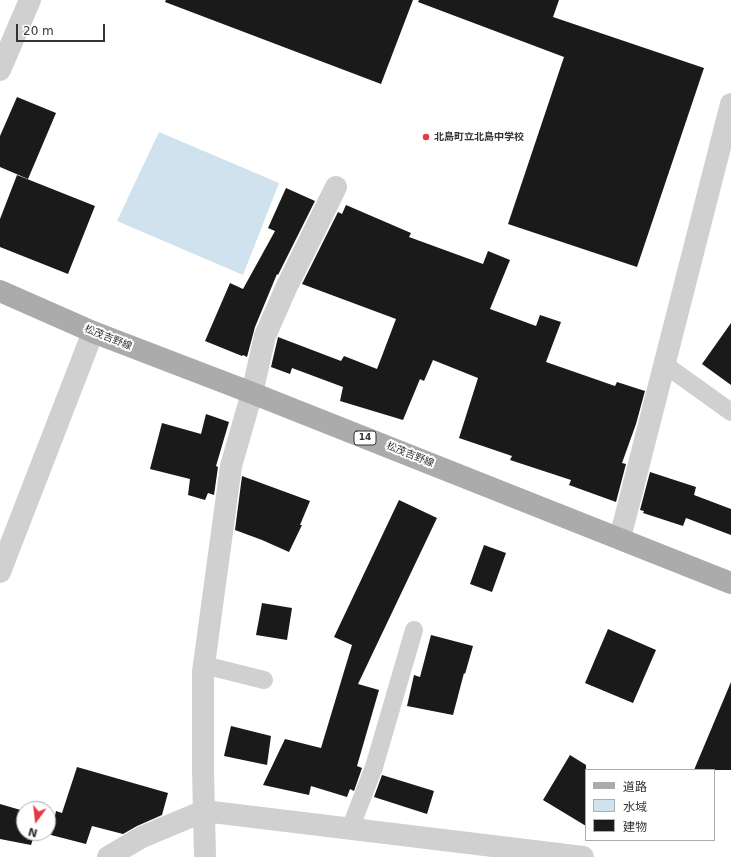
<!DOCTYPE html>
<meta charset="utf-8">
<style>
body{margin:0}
#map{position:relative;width:731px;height:857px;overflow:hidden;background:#fff;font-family:"DejaVu Sans","Noto Sans JP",sans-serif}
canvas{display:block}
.legend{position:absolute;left:585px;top:769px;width:130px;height:72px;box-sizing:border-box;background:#fff;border:1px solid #adadad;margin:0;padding:5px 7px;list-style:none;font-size:12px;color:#333}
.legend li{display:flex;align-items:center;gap:8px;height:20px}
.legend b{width:20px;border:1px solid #adadad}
.north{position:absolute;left:16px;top:801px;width:40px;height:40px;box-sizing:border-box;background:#fff;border:1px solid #adadad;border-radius:50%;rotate:195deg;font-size:11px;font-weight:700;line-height:16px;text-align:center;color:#333}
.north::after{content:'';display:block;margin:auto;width:14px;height:18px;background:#e63946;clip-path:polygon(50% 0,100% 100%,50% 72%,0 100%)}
.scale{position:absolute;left:16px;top:24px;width:89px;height:18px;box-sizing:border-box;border:2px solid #333;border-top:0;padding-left:5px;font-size:12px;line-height:14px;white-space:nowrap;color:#333;-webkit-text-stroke:3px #fff;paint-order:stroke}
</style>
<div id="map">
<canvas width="731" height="857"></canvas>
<ul class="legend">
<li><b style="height:5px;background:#ababab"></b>道路</li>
<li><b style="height:11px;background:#cfe2ee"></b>水域</li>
<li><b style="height:11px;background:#1a1a1a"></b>建物</li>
</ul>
<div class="north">N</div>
<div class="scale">20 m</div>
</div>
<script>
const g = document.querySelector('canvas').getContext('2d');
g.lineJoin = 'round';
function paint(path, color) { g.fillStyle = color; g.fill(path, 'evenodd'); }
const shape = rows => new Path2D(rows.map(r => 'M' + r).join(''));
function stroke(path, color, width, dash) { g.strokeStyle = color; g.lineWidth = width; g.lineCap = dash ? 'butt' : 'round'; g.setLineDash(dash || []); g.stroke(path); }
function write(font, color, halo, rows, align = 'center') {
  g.font = font + ' "DejaVu Sans","Noto Sans JP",sans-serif'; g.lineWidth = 4; g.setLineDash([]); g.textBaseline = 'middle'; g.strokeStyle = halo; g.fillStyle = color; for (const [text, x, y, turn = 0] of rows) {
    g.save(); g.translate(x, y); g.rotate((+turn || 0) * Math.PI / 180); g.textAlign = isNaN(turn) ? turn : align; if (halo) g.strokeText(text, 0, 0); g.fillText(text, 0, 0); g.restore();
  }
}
paint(shape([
 [159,132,279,183,243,275,117,221]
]), '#cfe2ee');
paint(shape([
 [166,0,413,0,381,84,165,2],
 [419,0,559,0,553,17,704,68,637,267,508,224,564,57,418,2],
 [17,97,56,113,28,179,0,167,0,136],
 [17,175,95,206,68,274,0,247,0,219],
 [286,188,315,201,278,275,277,274,255,327,247,357,243,355,242,356,205,341,230,283,243,289,275,231,268,228],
 [346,205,411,233,409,237,483,264,488,251,510,260,490,309,536,326,540,315,561,322,546,362,615,386,617,382,645,391,636,424,622,463,626,464,616,502,569,485,571,480,510,460,512,456,459,438,478,378,433,360,424,381,420,379,403,420,340,401,343,387,292,368,290,374,271,367,278,337,341,361,344,356,377,369,396,319,302,284,338,212,342,214],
 [731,323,731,385,702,364],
 [206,414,229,422,216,466,218,467,214,495,208,493,205,500,188,495,190,479,150,469,162,423,201,434],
 [650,472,696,487,694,495,731,509,731,535,686,518,683,526,643,513,644,511,640,510],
 [242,476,310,501,300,525,302,525,289,552,262,540,235,530],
 [399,500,437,518,358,684,379,690,357,766,362,768,354,791,350,789,347,797,311,786,309,795,263,785,285,739,321,748,352,645,334,637],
 [484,545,506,553,492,592,470,584],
 [262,603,292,608,287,640,256,635],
 [608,629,656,650,633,703,585,683],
 [431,635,473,646,465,674,464,673,453,715,407,706,414,675,420,677],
 [731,682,731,770,694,770],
 [231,726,271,736,267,765,224,756],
 [570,755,586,765,586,826,543,800],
 [77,767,168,793,162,815,137,826,123,834,92,826,86,844,51,835,56,811,62,813],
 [382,775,434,791,427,814,374,797],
 [0,804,24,811,24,833,35,833,31,845,0,839]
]), '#1a1a1a');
stroke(shape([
 [664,364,731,412],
 [204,665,264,680],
 [350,829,374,767,414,630]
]), '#d0d0d0', 18);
stroke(shape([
 [0,70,30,0],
 [620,538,731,104],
 [108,857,142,837,204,811,583,857],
 [205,857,203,770,203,672,231,466,252,393,265,336,286,288,336,187]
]), '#d0d0d0', 22);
stroke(shape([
 [0,572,93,332]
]), '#d0d0d0', 22);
stroke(shape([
 [0,291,93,332,252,393,731,583]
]), '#ababab', 22);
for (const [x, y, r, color] of [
 [426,137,4,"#e63946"]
]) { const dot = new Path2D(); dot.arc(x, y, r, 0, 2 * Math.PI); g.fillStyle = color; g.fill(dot); stroke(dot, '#fff', 1.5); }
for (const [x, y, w] of [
 [365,438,22]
]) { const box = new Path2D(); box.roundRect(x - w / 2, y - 7, w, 14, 3); g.fillStyle = '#fff'; g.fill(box); stroke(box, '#333', 1); }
write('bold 9px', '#333', null, [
 ["14",365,438]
]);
write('bold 10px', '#333', '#fff', [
 ["北島町立北島中学校",434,137]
], 'left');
write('10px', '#333', '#fff', [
 ["松茂吉野線",108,338,22],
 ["松茂吉野線",410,455,22]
]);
</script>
